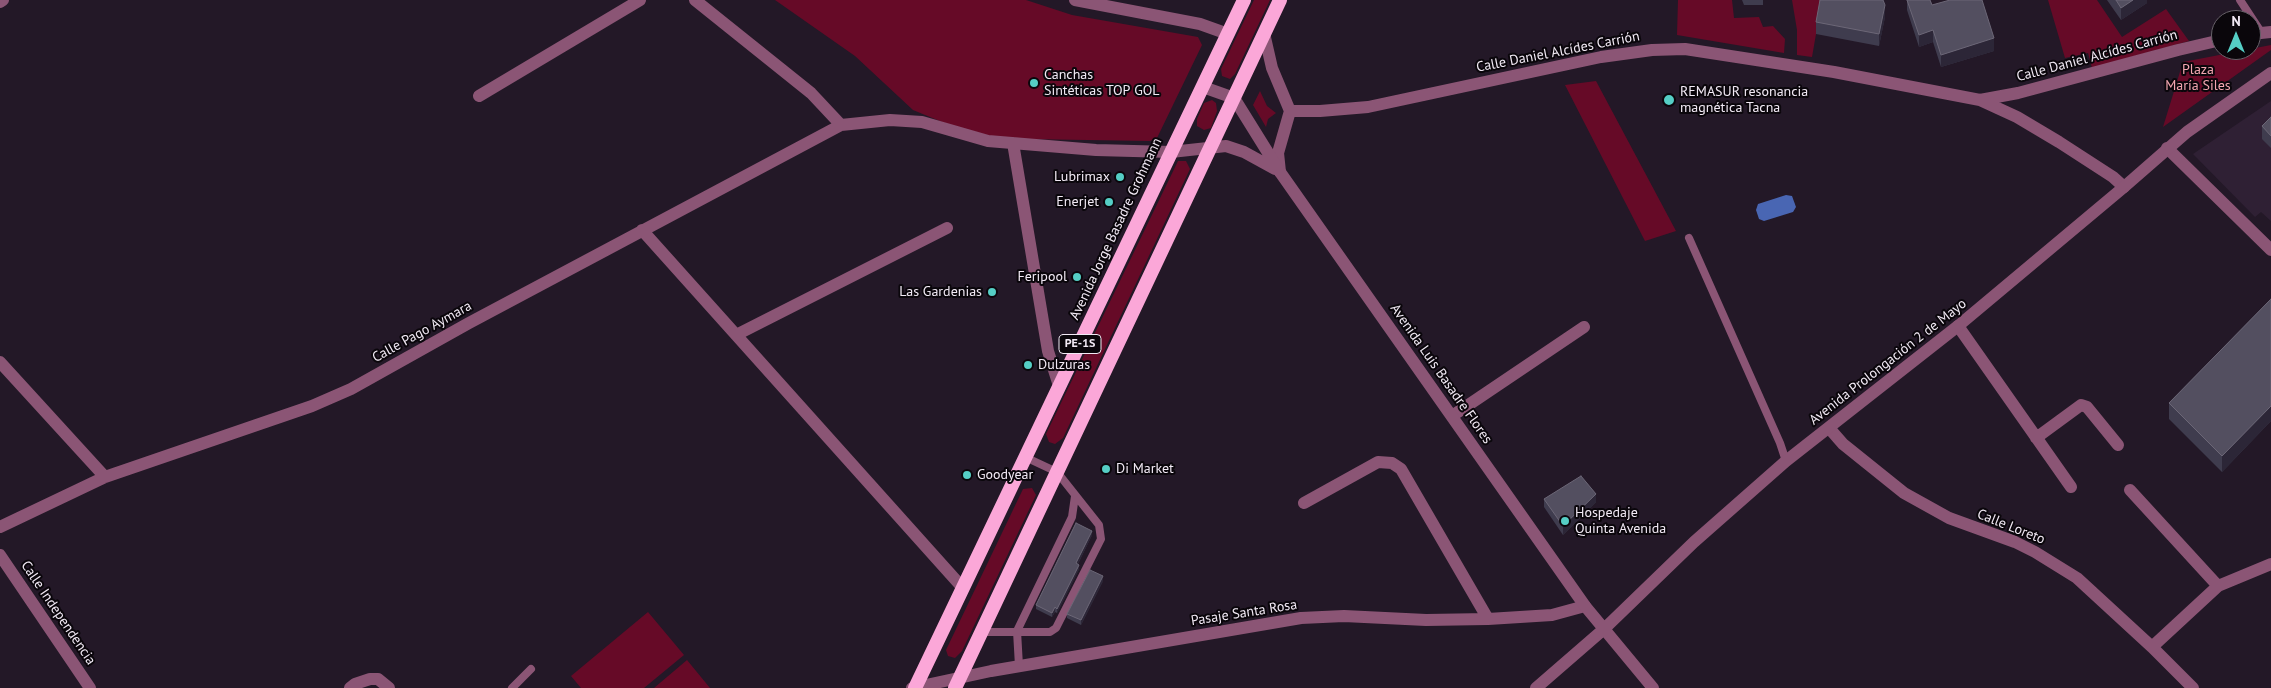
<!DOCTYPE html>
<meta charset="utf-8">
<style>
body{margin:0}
#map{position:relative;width:2271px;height:688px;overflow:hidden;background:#231827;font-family:"PT Sans",sans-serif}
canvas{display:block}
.north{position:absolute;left:2211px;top:10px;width:50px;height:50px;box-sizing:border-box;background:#0a060b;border:1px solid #676169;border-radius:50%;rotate:0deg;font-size:14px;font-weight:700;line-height:20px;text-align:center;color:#f2eaf5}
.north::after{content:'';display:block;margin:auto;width:18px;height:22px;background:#55cec5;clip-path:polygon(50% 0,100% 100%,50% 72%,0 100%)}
</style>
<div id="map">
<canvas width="2271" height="688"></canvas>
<div class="north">N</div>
</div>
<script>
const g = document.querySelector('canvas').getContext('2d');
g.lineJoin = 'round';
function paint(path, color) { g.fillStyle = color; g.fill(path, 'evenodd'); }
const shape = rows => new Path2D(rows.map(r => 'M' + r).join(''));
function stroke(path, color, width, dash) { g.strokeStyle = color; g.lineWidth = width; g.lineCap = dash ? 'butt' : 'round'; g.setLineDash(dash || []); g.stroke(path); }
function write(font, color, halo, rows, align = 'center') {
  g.font = font + ' "PT Sans",sans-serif'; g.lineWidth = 4; g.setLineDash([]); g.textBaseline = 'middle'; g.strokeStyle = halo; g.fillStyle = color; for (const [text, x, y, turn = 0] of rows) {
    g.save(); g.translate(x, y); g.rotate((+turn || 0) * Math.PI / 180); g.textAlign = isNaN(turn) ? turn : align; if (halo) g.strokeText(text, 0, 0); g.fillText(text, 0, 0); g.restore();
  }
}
paint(shape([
 [2271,101,2271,221,2261,212,2255,217,2193,154]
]), '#2f2034');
paint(shape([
 [775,0,1026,0,1072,15,1198,37,1202,45,1157,138,1150,141,1023,139,994,137,947,124,913,110,855,56],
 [1254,0,1270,0,1235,74,1230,79,1222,76,1221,69],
 [1678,0,1732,0,1734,18,1759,17,1763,27,1773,26,1785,39,1784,53,1677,35],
 [1792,0,1822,0,1812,57,1797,55,1797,30],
 [2048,0,2097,0,2122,37,2166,9,2189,41,2092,68,2088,53,2065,58],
 [2271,45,2271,50,2163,127,2183,62],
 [1596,81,1676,231,1645,241,1565,85],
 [1260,91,1267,106,1276,113,1268,119,1266,127,1253,105],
 [1212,100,1216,103,1217,111,1211,128,1204,130,1197,126,1197,119,1204,103],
 [1178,161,1186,161,1190,169,1063,438,1055,444,1049,442,1046,434],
 [1032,488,1036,495,962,651,955,658,948,656,946,650,1023,489],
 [648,612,684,655,644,688,581,688,571,676],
 [687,660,710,688,654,688]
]), '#660a27');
paint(shape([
 [1786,195,1792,196,1796,207,1793,212,1764,221,1759,219,1756,210,1758,204]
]), '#4966b3');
stroke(shape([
 [2240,0,2261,32],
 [1689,238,1780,443,1786,461],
 [982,632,1050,632,1056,628,1101,539,1099,525,1057,472,1025,457],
 [1019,666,1017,631,1072,517,1075,496],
 [512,688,531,669]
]), '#8b5575', 8);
stroke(shape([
 [695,0,811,93,841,125],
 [1075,0,1200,24,1228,34],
 [1264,33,1272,68,1290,111,1278,153,1280,172],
 [2251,34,2271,32],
 [479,96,640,0],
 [1980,100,2018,93,2178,50,2221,40],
 [1290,111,1320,111,1368,107,1601,57,1652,50,1685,49,1834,72,1980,100,2017,117,2059,142,2113,177,2124,187],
 [1013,143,1048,351,1059,386],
 [2167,148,2271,250],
 [642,230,962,587],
 [1958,326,2071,487],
 [736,335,947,228],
 [0,362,105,477],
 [1452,416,1584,327],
 [1829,428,1843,444,1904,493,1949,518,2015,542,2035,552,2077,578,2152,647,2193,688],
 [2036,438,2081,405,2087,407,2118,445],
 [2130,490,2218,586],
 [1304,503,1378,462,1392,463,1401,469,1488,619],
 [0,527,105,477,312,406,351,389,469,323,841,125,890,120,922,122,988,141,1096,150,1171,152],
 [0,555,90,688],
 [2152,647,2218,586,2271,564],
 [350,688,355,684,370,679,378,679,389,688],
 [912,688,991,671,1301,618,1344,616,1426,620,1488,619,1552,615,1585,606]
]), '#8b5575', 12);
stroke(shape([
 [0,2,3,0],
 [1203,87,1234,98,1280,172,1585,606,1653,688],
 [1171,152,1226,146,1244,152,1275,169],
 [1536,688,1604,629,1694,542,1786,461,1958,326,2124,187,2187,132,2271,73]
]), '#8b5575', 12);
stroke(shape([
 [915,688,1244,0],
 [955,688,1280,0]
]), '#fba7d8', 14);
paint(shape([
 [1742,0,1763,0,1763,5,1744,5],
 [1907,0,1930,0,1932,5,1994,51,1941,67,1933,42,1919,47,1907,10],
 [2107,0,2147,0,2147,3,2121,20],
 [1885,17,1879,46,1816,34,1816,22],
 [2271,117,2271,148,2262,139,2262,126],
 [2271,299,2271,421,2222,472,2169,419,2169,403],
 [1544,499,1596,502,1563,535,1544,507],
 [1092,535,1078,564,1079,569,1057,613,1055,612,1052,617,1036,609,1036,605],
 [1103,581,1081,625,1067,618,1067,614]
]), '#3f3c4e');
paint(shape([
 [2133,0,2147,0,2147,3,2121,20,2121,8],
 [1885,5,1885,17,1879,46,1879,34],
 [1933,30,1933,42,1919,47,1919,35],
 [1994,38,1994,51,1941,67,1941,55],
 [2271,406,2271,421,2222,472,2222,456],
 [1596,494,1596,502,1563,535,1563,526],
 [1092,531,1092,535,1076,568,1076,563],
 [1079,565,1079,569,1057,613,1057,609],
 [1103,576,1103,581,1081,625,1081,620],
 [1055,607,1055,612,1052,617,1052,613]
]), '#2c2637');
const building = shape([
 [1820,0,1883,0,1885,5,1879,34,1816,22,1820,0],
 [1907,0,1930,0,1932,5,1950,0,1982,0,1994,38,1941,55,1933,30,1919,35,1907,0],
 [2116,0,2133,0,2121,8,2116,0],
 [2271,117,2271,136,2262,126,2271,117],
 [2271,299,2271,406,2222,456,2169,403,2271,299],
 [1581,476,1596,494,1563,526,1544,499,1581,476],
 [1076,523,1092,531,1076,563,1079,565,1057,609,1055,607,1052,613,1036,605,1076,523],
 [1090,570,1103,576,1081,620,1067,614,1090,570]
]);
paint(building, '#534f60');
stroke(building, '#6c6777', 1);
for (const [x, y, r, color] of [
 [1034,83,5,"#55cec5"],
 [1669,100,6,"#55cec5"],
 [1120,177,5,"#55cec5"],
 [1109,202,5,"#55cec5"],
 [1077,277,5,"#55cec5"],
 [992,292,5,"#55cec5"],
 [1028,365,5,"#55cec5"],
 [1106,469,5,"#55cec5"],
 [967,475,5,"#55cec5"],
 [1565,521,5,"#55cec5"]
]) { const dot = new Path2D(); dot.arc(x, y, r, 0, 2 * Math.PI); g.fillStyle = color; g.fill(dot); stroke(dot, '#0a060b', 2); }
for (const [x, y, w] of [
 [1080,344,42]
]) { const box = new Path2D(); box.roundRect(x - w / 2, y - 9.5, w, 19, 4); g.fillStyle = '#0a060b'; g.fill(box); stroke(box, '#f2eaf5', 1); }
write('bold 12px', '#f2eaf5', null, [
 ["PE-1S",1080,344]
]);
write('14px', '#f2eaf5', '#0a060b', [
 ["Calle Daniel Alcídes Carrión",1558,52,-11],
 ["Calle Daniel Alcídes Carrión",2097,56,-15],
 ["Avenida Jorge Basadre Grohmann",1116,229,-65],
 ["Calle Pago Aymara",422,332,-29],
 ["Avenida Prolongación 2 de Mayo",1888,362,-38],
 ["Avenida Luis Basadre Flores",1441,374,55],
 ["Calle Loreto",2011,527,22],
 ["Calle Independencia",58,613,56],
 ["Pasaje Santa Rosa",1244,613,-9]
]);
write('14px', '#f4a6b1', '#0a060b', [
 ["Plaza",2198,70],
 ["María Siles",2198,86]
]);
write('14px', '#f2eaf5', '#0a060b', [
 ["Canchas",1044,75],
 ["Sintéticas TOP GOL",1044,91],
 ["REMASUR resonancia",1680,92],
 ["magnética Tacna",1680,108],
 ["Lubrimax",1110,177,"right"],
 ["Enerjet",1099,202,"right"],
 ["Feripool",1067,277,"right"],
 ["Las Gardenias",982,292,"right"],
 ["Dulzuras",1038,365],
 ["Di Market",1116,469],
 ["Goodyear",977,475],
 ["Hospedaje",1575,513],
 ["Quinta Avenida",1575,529]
], 'left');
</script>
